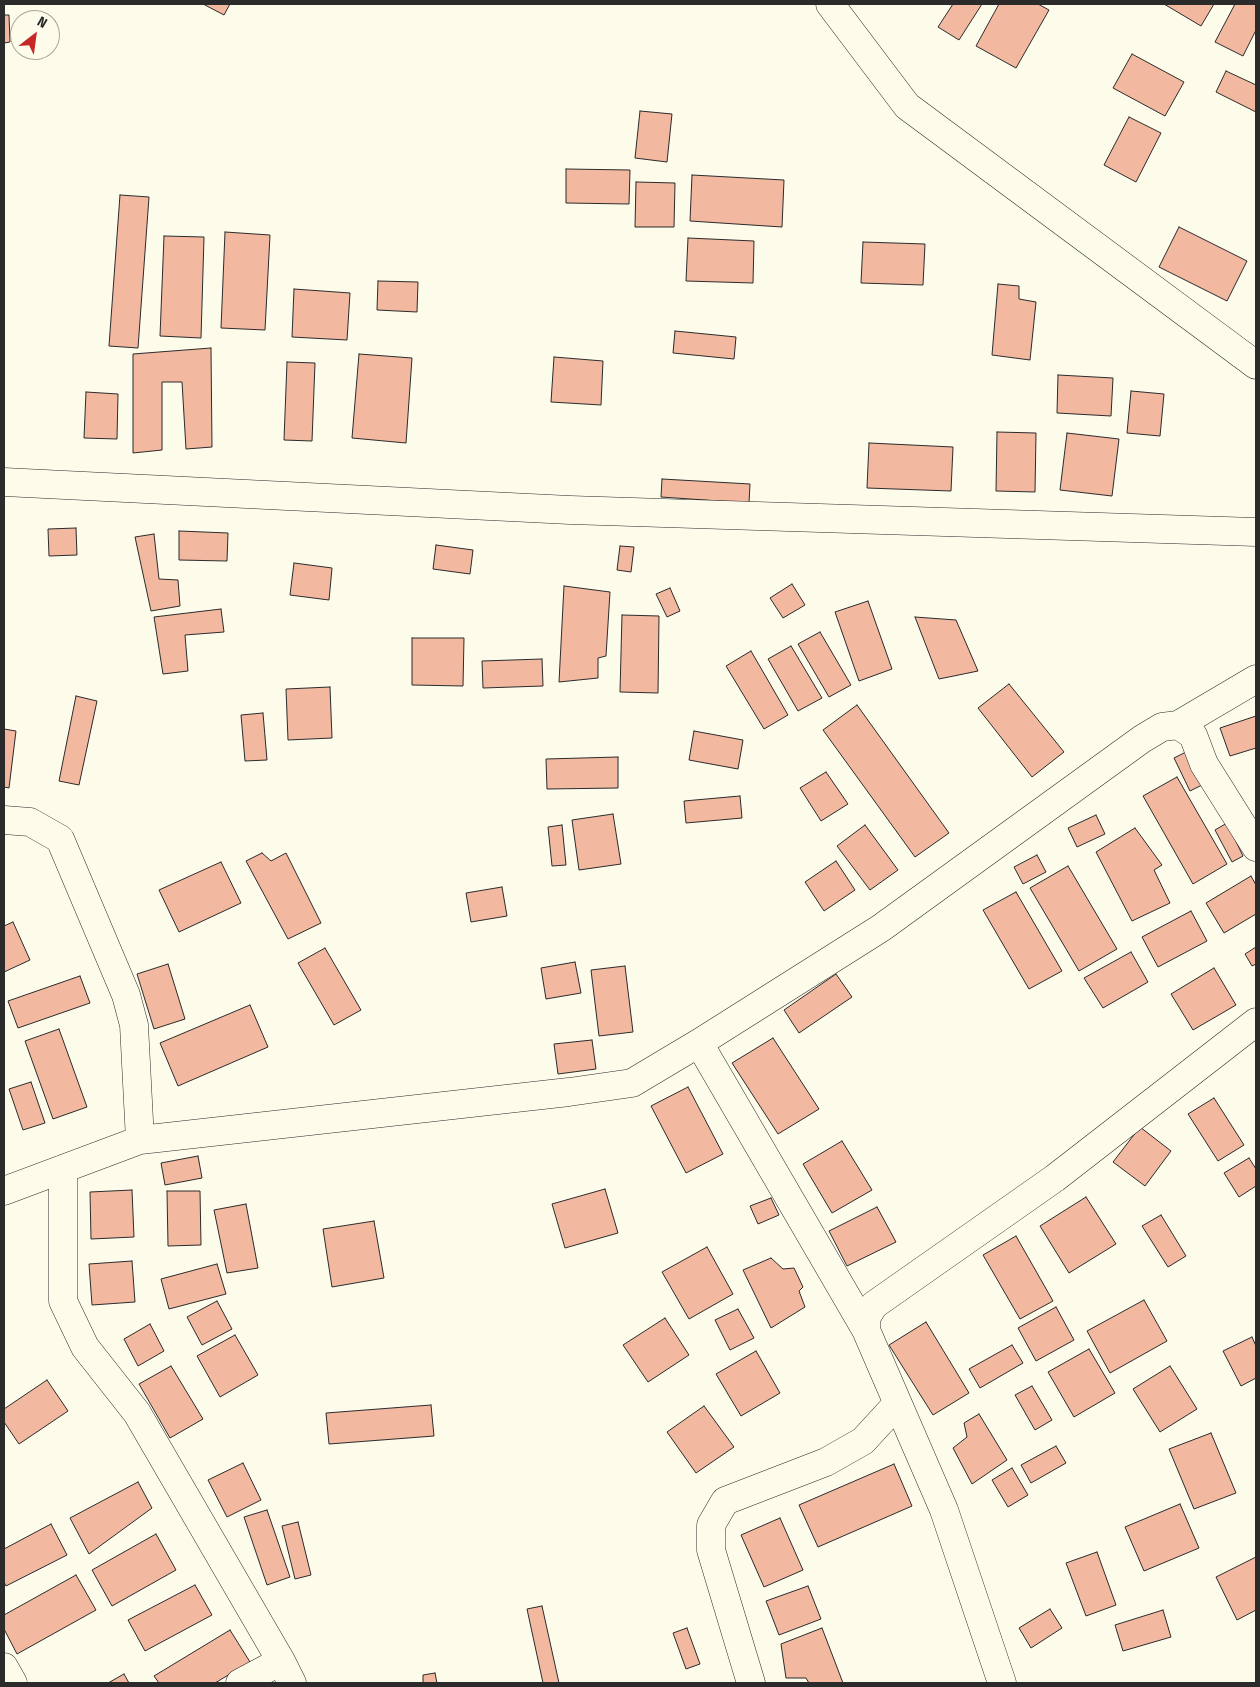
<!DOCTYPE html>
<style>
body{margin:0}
#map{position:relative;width:1260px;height:1687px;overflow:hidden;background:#fdfbea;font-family:"Fira Sans Condensed",sans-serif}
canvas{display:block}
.frame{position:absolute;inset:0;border:5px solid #2b2b2b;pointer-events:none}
.north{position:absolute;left:10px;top:10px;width:50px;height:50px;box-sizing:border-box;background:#fdfbea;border:1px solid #a9a89e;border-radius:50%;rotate:30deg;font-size:14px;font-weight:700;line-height:20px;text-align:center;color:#2b2b2b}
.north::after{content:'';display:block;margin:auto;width:18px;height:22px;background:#c62828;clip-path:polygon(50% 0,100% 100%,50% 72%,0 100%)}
</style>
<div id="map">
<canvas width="1260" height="1687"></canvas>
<div class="frame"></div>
<div class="north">N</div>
</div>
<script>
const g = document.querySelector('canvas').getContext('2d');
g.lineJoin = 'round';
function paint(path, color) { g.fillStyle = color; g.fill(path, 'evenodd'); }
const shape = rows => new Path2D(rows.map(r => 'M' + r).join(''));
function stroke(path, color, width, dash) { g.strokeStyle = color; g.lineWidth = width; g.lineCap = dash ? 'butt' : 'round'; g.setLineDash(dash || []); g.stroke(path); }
const building = shape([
 [203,4,230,4,224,15,203,4],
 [953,4,982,4,959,40,938,27,953,4],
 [999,4,1038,4,1049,10,1016,68,976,46,999,4],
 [1164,4,1214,4,1201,26,1164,4],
 [1235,4,1256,4,1256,30,1243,56,1215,42,1235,4],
 [4,15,9,15,10,42,4,43,4,15],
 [1132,54,1184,82,1165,116,1113,88,1132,54],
 [1226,71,1256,85,1256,112,1216,92,1226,71],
 [640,111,672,114,667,162,635,158,640,111],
 [1129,117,1161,133,1136,182,1104,165,1129,117],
 [566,169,630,170,629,204,566,203,566,169],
 [692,175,784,180,782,227,690,221,692,175],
 [636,182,675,183,674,227,635,227,636,182],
 [120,195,149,197,138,348,109,346,120,195],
 [1179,227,1247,261,1227,301,1159,267,1179,227],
 [225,232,270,235,265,330,221,328,225,232],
 [164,236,204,237,201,338,160,336,164,236],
 [688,238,754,241,753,283,686,281,688,238],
 [863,242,925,244,923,285,861,283,863,242],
 [378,281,418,282,417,312,377,310,378,281],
 [998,284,1019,286,1019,299,1036,302,1030,360,992,355,998,284],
 [294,289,350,293,347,340,292,337,294,289],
 [675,331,736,337,734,359,673,353,675,331],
 [211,348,212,447,186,449,182,382,162,382,162,450,133,453,133,354,211,348],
 [359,354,412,358,406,443,352,438,359,354],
 [554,357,603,361,601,405,551,402,554,357],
 [287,362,315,363,312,441,284,440,287,362],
 [1058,375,1113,378,1111,416,1057,413,1058,375],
 [1131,391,1164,394,1160,436,1127,433,1131,391],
 [86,392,118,394,117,439,84,438,86,392],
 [997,432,1036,433,1035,492,996,491,997,432],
 [1067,433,1119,439,1112,496,1060,490,1067,433],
 [869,443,953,447,951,491,867,488,869,443],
 [662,479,750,484,749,503,661,497,662,479],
 [76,528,77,555,49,556,48,529,76,528],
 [179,531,228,533,227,561,179,560,179,531],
 [154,534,159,579,178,580,180,606,151,611,135,537,154,534],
 [436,545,473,550,470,574,433,569,436,545],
 [620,546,634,547,631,572,617,570,620,546],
 [294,563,332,568,329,600,290,595,294,563],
 [792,584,805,605,783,618,770,598,792,584],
 [564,586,610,592,606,656,598,658,598,678,559,682,564,586],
 [670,588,680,611,667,617,656,594,670,588],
 [868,601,892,669,859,681,835,612,868,601],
 [221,609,224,632,185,635,188,671,163,674,154,617,221,609],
 [622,615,659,616,658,693,620,692,622,615],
 [915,617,956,620,978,671,939,679,915,617],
 [820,632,851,685,829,697,798,644,820,632],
 [412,638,464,638,463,686,412,685,412,638],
 [791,646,822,698,798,711,768,659,791,646],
 [751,651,788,715,764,729,726,666,751,651],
 [542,659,543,686,483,688,482,661,542,659],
 [1009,684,1064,752,1032,777,978,708,1009,684],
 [330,687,332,738,288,740,286,689,330,687],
 [76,696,97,701,79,785,59,781,76,696],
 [857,705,949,833,915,857,823,730,857,705],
 [263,713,267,760,245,761,241,715,263,713],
 [1256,716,1256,748,1230,756,1220,728,1256,716],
 [4,729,16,731,9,788,4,787,4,729],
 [694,731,743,740,738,769,689,760,694,731],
 [1186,752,1202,785,1190,791,1174,758,1186,752],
 [618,757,618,788,547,789,546,759,618,757],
 [826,772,848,804,821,821,800,788,826,772],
 [1177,777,1227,864,1193,884,1143,796,1177,777],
 [740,796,742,818,686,823,684,801,740,796],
 [613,814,621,864,579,870,572,820,613,814],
 [1096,815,1105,834,1077,847,1068,828,1096,815],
 [1227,823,1243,856,1232,862,1215,830,1227,823],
 [562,825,566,865,552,866,548,827,562,825],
 [865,825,898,870,870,890,837,846,865,825],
 [1135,828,1162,865,1154,870,1170,903,1132,921,1096,852,1135,828],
 [262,853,271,861,286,853,321,923,288,939,246,861,262,853],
 [1037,855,1046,872,1023,884,1014,867,1037,855],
 [836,861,855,890,824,911,805,882,836,861],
 [221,862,241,903,179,932,159,890,221,862],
 [1068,866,1117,949,1079,971,1030,888,1068,866],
 [1251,876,1256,885,1256,914,1224,933,1206,903,1251,876],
 [502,887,507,916,471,922,466,893,502,887],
 [1016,892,1062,971,1029,989,983,910,1016,892],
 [1191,911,1207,941,1158,967,1142,937,1191,911],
 [13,922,30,960,4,972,4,926,13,922],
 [1256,947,1256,964,1252,966,1245,954,1256,947],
 [325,948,361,1010,334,1025,298,963,325,948],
 [1131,952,1148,982,1103,1008,1084,978,1131,952],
 [575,962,581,993,546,999,541,968,575,962],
 [168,964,185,1019,154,1029,137,974,168,964],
 [625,966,633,1032,599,1036,591,970,625,966],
 [1214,968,1236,1005,1193,1030,1171,994,1214,968],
 [836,974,852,997,799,1033,784,1010,836,974],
 [80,976,90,1003,18,1028,8,1001,80,976],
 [250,1005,268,1047,178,1086,160,1043,250,1005],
 [59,1029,87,1107,53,1119,25,1041,59,1029],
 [773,1038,819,1109,778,1134,732,1063,773,1038],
 [592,1040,596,1069,558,1074,554,1044,592,1040],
 [31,1082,45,1123,23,1130,9,1089,31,1082],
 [688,1087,723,1154,686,1173,651,1106,688,1087],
 [1214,1098,1244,1145,1218,1161,1188,1114,1214,1098],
 [1140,1127,1171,1151,1145,1186,1113,1162,1140,1127],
 [842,1141,872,1190,832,1213,803,1164,842,1141],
 [198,1156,202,1178,165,1185,161,1163,198,1156],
 [1249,1158,1256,1169,1256,1186,1239,1197,1224,1173,1249,1158],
 [605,1189,618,1233,565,1248,552,1204,605,1189],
 [132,1190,134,1237,91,1239,90,1192,132,1190],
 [167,1191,200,1191,201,1245,168,1246,167,1191],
 [1086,1197,1116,1244,1069,1273,1040,1226,1086,1197],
 [771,1198,779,1215,758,1224,750,1206,771,1198],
 [246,1204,258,1268,227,1273,214,1210,246,1204],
 [877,1207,896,1242,847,1266,829,1231,877,1207],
 [1161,1215,1186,1256,1168,1267,1142,1226,1161,1215],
 [374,1221,384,1278,332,1287,323,1229,374,1221],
 [1016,1236,1053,1301,1020,1319,983,1255,1016,1236],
 [707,1247,733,1294,689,1319,662,1272,707,1247],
 [771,1258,783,1269,794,1268,803,1287,799,1291,805,1307,771,1328,743,1270,771,1258],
 [132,1261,135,1302,92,1305,89,1264,132,1261],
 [217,1264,226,1294,169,1309,161,1279,217,1264],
 [1144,1300,1167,1341,1110,1373,1087,1331,1144,1300],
 [217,1301,232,1329,202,1345,187,1317,217,1301],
 [1056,1307,1074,1340,1036,1361,1018,1328,1056,1307],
 [738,1309,754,1338,730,1350,715,1320,738,1309],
 [665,1318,689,1355,648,1382,623,1345,665,1318],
 [926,1322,969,1393,933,1415,889,1345,926,1322],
 [150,1324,164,1351,138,1366,124,1339,150,1324],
 [235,1335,258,1375,220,1397,197,1356,235,1335],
 [1252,1337,1256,1346,1256,1378,1241,1386,1223,1351,1252,1337],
 [1012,1345,1023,1363,980,1388,969,1369,1012,1345],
 [1089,1349,1115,1393,1074,1417,1048,1372,1089,1349],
 [756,1351,780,1393,741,1416,716,1374,756,1351],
 [171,1366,203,1419,170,1438,139,1384,171,1366],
 [1170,1366,1197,1409,1160,1432,1133,1389,1170,1366],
 [47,1380,68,1411,19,1444,4,1422,4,1409,47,1380],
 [1032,1386,1052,1420,1035,1430,1015,1395,1032,1386],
 [431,1405,434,1436,329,1444,326,1413,431,1405],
 [704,1406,734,1447,696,1473,667,1432,704,1406],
 [979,1414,1007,1460,972,1484,953,1448,967,1437,964,1423,979,1414],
 [1211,1433,1236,1493,1194,1509,1169,1449,1211,1433],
 [1056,1446,1066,1463,1031,1483,1021,1465,1056,1446],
 [243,1463,261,1500,227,1517,208,1480,243,1463],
 [894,1464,912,1506,818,1547,799,1505,894,1464],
 [1012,1468,1028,1495,1008,1507,992,1480,1012,1468],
 [138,1482,152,1508,89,1554,70,1518,138,1482],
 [1180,1504,1199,1548,1144,1571,1125,1527,1180,1504],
 [267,1510,290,1577,267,1585,244,1517,267,1510],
 [780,1518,803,1570,764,1587,741,1535,780,1518],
 [298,1522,311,1575,295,1579,282,1526,298,1522],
 [51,1524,67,1555,6,1586,4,1582,4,1549,51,1524],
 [156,1534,176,1570,112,1606,92,1570,156,1534],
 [1097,1552,1116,1605,1086,1616,1066,1563,1097,1552],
 [1256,1557,1256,1610,1237,1620,1216,1577,1256,1557],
 [76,1575,96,1610,17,1654,4,1629,4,1615,76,1575],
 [195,1585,212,1615,145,1651,128,1620,195,1585],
 [808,1586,821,1619,779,1635,766,1601,808,1586],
 [542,1606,559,1683,543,1683,527,1609,542,1606],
 [1050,1609,1062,1628,1031,1648,1019,1628,1050,1609],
 [1163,1610,1171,1637,1123,1651,1115,1625,1163,1610],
 [687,1628,700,1664,686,1669,673,1633,687,1628],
 [822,1628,843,1683,809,1683,806,1678,786,1678,781,1644,822,1628],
 [230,1630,250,1662,215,1683,159,1683,154,1676,230,1630],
 [435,1673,437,1683,423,1683,423,1675,435,1673],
 [124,1674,129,1683,108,1683,124,1674]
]);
paint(building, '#f2b8a0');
stroke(building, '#2b2b2b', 1);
const minor = shape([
 [830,4,907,106,1256,365],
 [4,482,570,510,1256,532],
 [1178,725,1256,679],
 [4,820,30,822,60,839,126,995,134,1025,140,1140],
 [699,1043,866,1330],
 [63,1169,63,1301,85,1347,137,1413,281,1661,292,1683],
 [4,1191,140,1140,569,1092,632,1083,699,1043,881,928,1142,739,1162,727,1178,725,1193,735,1204,764,1256,847],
 [4,1667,13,1683],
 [240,1683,281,1661],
 [751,1683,711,1550,711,1525,725,1501,826,1462,863,1441,897,1404],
 [1002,1683,944,1510,866,1330,866,1318,874,1305,1055,1178,1256,1022]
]);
stroke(minor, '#2b2b2b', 29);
stroke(minor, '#fdfbea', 28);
</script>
